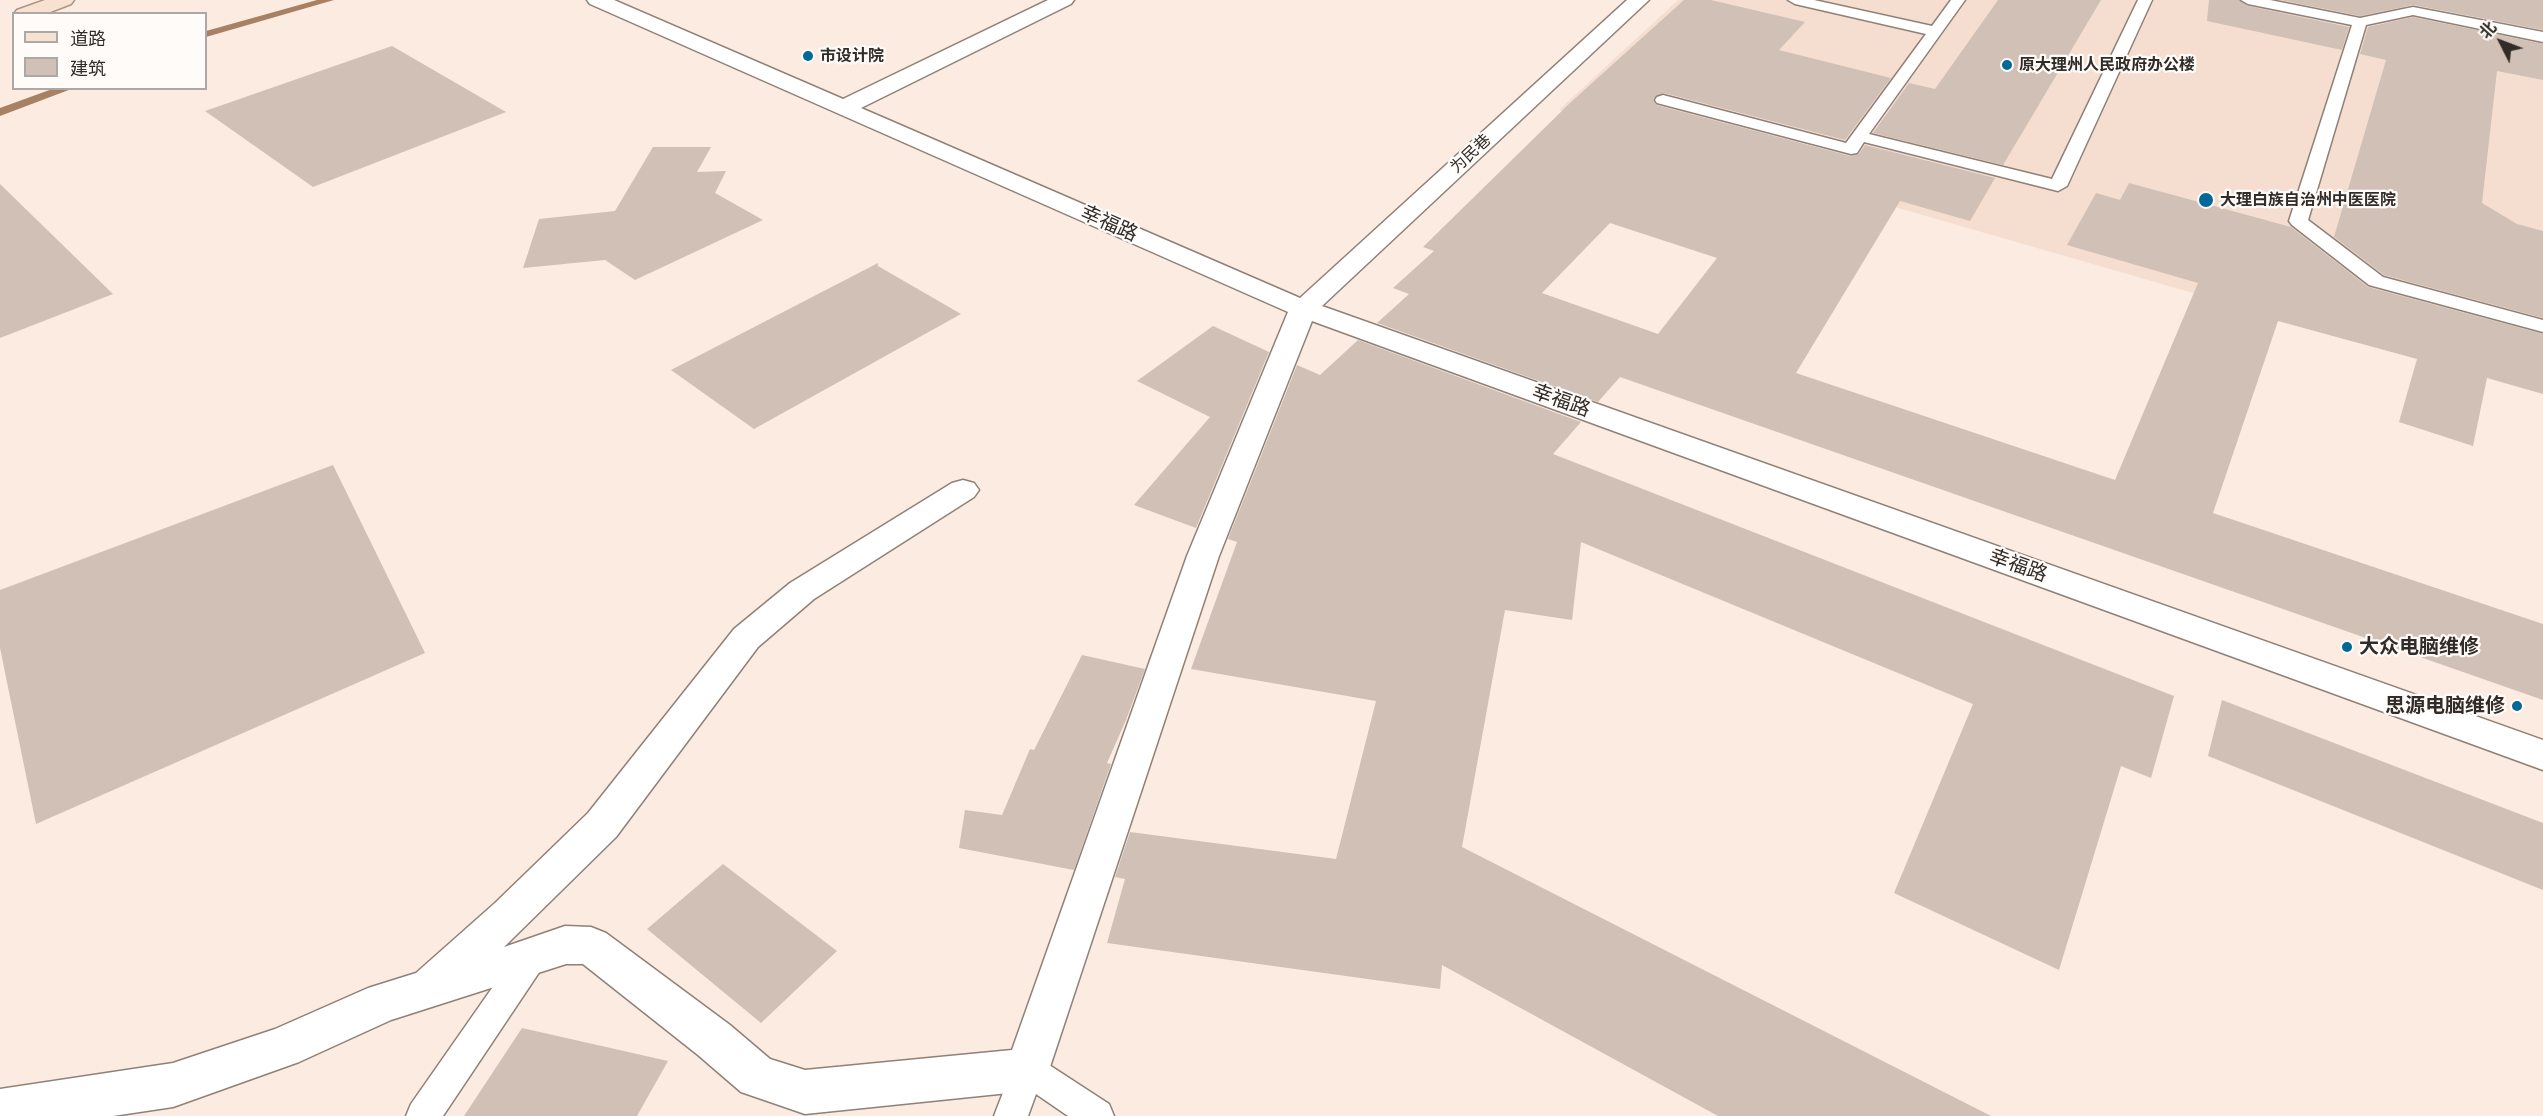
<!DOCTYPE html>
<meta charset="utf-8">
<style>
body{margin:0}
#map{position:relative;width:2543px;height:1116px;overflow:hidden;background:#fbebe0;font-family:"IBM Plex Sans","Noto Sans SC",sans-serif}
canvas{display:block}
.legend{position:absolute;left:12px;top:12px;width:195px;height:78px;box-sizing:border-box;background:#fefbf9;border:2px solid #aca8a5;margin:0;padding:8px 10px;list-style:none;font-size:18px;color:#322c28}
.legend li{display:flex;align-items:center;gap:12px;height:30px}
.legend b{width:30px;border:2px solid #aca8a5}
.north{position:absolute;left:2471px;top:12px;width:60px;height:60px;-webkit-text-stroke:4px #fefbf9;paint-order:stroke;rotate:312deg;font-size:16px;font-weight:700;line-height:24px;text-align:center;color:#322c28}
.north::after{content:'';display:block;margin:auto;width:21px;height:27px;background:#322c28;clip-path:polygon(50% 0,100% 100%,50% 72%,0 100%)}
</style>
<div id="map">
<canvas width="2543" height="1116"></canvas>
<ul class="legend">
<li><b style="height:8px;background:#f7e1d0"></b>道路</li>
<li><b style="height:16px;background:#d0c0b6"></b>建筑</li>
</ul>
<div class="north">北</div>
</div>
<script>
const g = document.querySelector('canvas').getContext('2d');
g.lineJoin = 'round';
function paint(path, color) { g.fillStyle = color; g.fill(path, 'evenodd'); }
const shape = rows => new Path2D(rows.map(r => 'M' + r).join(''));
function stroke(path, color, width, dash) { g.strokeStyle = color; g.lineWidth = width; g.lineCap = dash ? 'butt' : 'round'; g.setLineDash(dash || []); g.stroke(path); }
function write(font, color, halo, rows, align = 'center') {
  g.font = font + ' "IBM Plex Sans","Noto Sans SC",sans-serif'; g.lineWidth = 4.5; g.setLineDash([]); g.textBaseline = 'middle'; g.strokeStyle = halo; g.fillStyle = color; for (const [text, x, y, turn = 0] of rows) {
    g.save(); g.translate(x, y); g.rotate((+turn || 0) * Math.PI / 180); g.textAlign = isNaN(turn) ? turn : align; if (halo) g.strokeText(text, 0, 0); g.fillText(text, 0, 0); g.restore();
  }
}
paint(shape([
 [1678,0,2285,0,2393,5,2543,34,2543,352,2304,325,1559,110]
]), '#f5decf');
paint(shape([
 [317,0,334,0,206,37,206,31,317,0],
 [55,88,74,88,0,116,0,108,55,88]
]), '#a88165');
paint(shape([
 [1684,0,1711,0,1805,22,1779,50,1891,78,1845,140,1664,93,1653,99,1656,105,1850,156,1859,154,1865,145,1995,178,1970,221,1900,201,1796,373,2115,480,2198,283,2067,245,2096,193,2120,200,2129,183,2291,227,2368,287,2543,334,2543,394,2487,378,2473,446,2399,422,2417,359,2278,321,2213,513,2543,624,2543,700,1620,377,1598,402,1377,323,1409,294,1393,288,1434,251,1423,247,1570,103],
 [1610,223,1717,258,1658,334,1542,293],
 [1998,0,2101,0,2003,165,1873,133,1909,83,1935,89],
 [2209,0,2239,0,2248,6,2349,27,2342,50,2207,21],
 [2281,0,2543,0,2543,30,2413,5,2360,16],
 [2413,17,2543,44,2543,80,2497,71,2482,203,2517,224,2543,231,2543,318,2384,275,2334,237,2386,60,2360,54,2368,27],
 [392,46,506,112,313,187,205,111],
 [653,147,711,147,697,172,726,171,715,193,763,220,635,280,605,260,523,268,539,219,615,211],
 [0,184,113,294,0,338],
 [878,263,878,266,961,314,754,429,671,370],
 [1213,326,1269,352,1196,528,1134,505,1210,417,1137,381],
 [1358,340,1581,422,1553,454,2174,696,2151,778,2121,766,2059,970,1894,893,1973,704,1581,542,1572,620,1505,610,1462,847,1991,1116,1718,1116,1442,965,1440,989,1107,943,1125,879,1115,877,1130,832,1336,859,1376,701,1191,669,1237,542,1228,539,1297,365,1320,375],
 [333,465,425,653,36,824,0,648,0,590],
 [1082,655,1145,669,1126,720,1107,763,1111,764,1074,870,959,848,965,810,1002,815,1030,749,1034,750],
 [2222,700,2543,823,2543,890,2208,756],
 [723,864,837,951,761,1023,647,929],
 [522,1028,668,1061,637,1116,464,1116]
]), '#d0c0b6');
const lane = shape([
 [1788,0,1814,0,1932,26,1951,0,1965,0,1869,134,2052,179,2138,0,2152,0,2067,186,2058,191,1864,142,1857,153,1851,154,1657,103,1655,100,1657,97,1663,95,1846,143,1926,34,1795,4,1788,0],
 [2241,0,2270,0,2360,18,2413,7,2543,32,2543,42,2413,15,2366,25,2308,220,2383,277,2543,320,2543,332,2369,285,2292,225,2289,221,2352,25,2248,4,2241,0],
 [531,944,542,948,546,958,542,968,443,1116,406,1116,411,1104,520,948,531,944],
 [1028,1054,1040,1059,1109,1104,1114,1116,1068,1116,1036,1094,1028,1116,994,1116,1016,1059,1028,1054]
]);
const street = shape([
 [587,0,614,0,843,99,1048,0,1074,0,1071,4,861,108,1300,298,1627,0,1649,0,1322,306,2543,740,2543,770,1312,321,1219,556,1044,1085,1028,1091,805,1114,741,1092,698,1055,583,964,566,964,391,1020,299,1062,173,1107,113,1116,0,1116,0,1089,173,1063,275,1029,368,988,416,973,495,903,588,813,734,629,790,583,952,483,963,480,974,483,979,490,974,497,814,599,758,647,616,837,504,947,565,926,591,927,606,933,730,1025,770,1059,805,1070,1012,1050,1187,556,1288,312,590,4,587,0]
]);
const primary = shape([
 [45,0,74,0,71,4,45,14,14,14,17,10,45,0]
]);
stroke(lane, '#8f8177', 3);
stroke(street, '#8f8177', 3);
stroke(primary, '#af9581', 3);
paint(lane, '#fff');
paint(street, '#fff');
paint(primary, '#f7e1d0');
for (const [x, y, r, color] of [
 [808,56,6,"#036896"],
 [2007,65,6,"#036896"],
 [2206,200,8,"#036896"],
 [2347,647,6,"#036896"],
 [2517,706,6,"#036896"]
]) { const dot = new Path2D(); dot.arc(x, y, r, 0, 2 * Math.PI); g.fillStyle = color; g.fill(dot); stroke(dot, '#fefbf9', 2); }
write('bold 16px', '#322c28', '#fefbf9', [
 ["市设计院",820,56],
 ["原大理州人民政府办公楼",2019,65],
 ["大理白族自治州中医医院",2220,200]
], 'left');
write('16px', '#322c28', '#fefbf9', [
 ["为民巷",1471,154,-43]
]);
write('20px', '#322c28', '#fefbf9', [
 ["幸福路",1109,224,24],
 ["幸福路",1561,401,20],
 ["幸福路",2018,566,20]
]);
write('bold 20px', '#322c28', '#fefbf9', [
 ["大众电脑维修",2359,647],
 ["思源电脑维修",2505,706,"right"]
], 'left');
</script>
